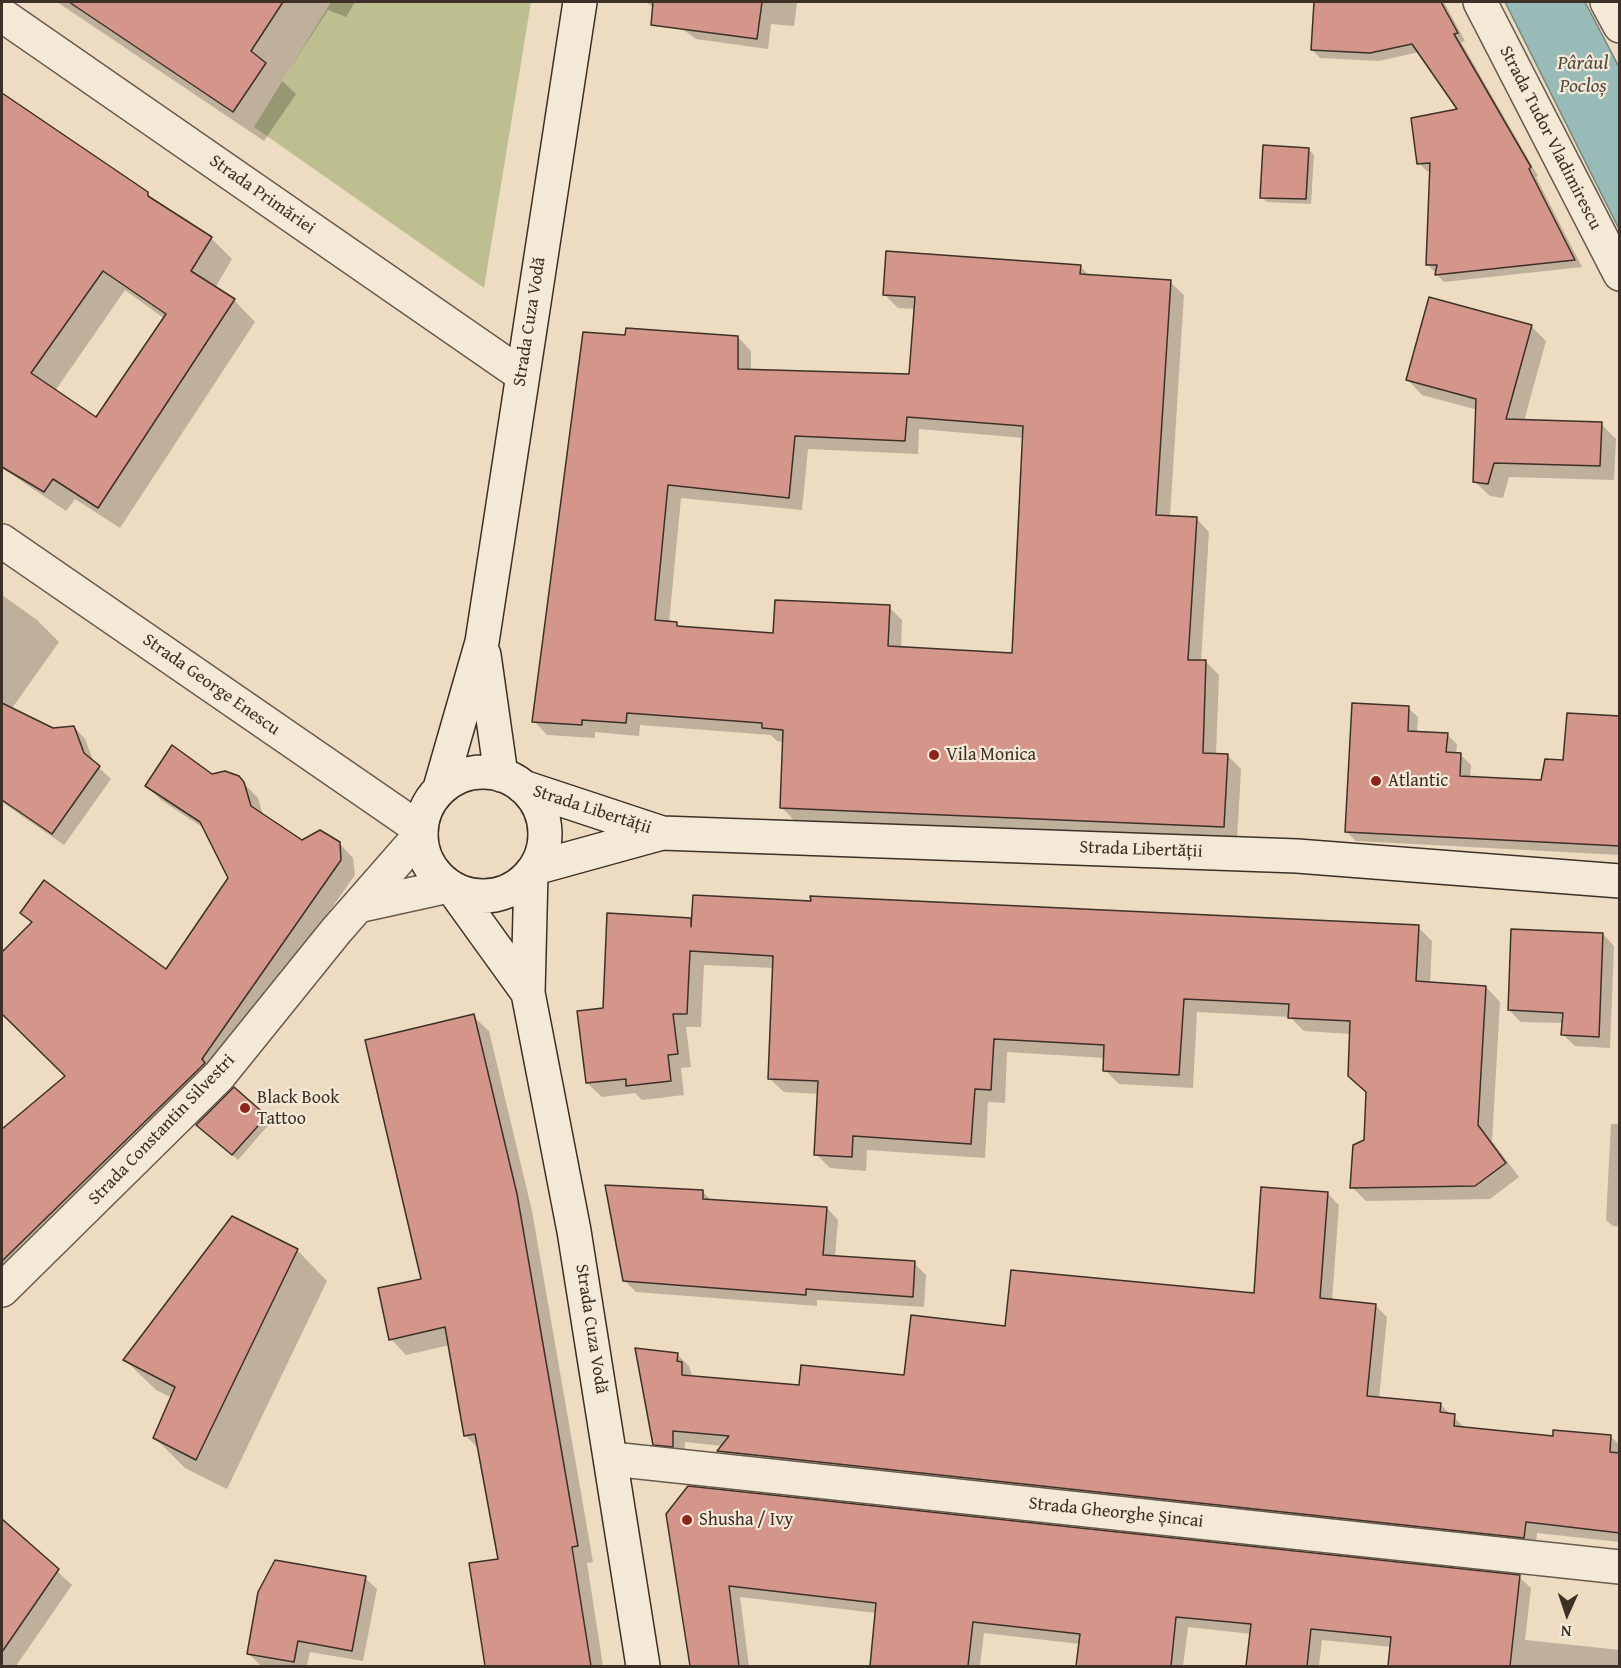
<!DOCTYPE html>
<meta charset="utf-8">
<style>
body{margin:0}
#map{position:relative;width:1621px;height:1668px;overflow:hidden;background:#eedcc2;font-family:"Gentium Book Plus",serif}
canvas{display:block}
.frame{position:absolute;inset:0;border:3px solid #3c3027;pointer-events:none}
.north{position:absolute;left:1537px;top:1584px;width:60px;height:60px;-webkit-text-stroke:4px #f4e8d7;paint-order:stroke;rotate:183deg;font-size:16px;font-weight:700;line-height:24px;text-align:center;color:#3c3027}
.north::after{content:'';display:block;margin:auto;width:21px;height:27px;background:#3c3027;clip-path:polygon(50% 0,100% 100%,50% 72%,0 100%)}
</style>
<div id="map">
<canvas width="1621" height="1668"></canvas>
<div class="frame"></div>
<div class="north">N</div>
</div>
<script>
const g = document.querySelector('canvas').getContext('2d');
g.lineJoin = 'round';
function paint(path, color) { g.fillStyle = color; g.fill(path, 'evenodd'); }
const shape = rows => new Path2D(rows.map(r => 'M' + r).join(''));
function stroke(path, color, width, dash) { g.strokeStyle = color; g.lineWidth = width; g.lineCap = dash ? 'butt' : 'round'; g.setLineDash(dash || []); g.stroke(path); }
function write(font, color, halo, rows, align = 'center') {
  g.font = font + ' "Gentium Book Plus",serif'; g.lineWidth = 4.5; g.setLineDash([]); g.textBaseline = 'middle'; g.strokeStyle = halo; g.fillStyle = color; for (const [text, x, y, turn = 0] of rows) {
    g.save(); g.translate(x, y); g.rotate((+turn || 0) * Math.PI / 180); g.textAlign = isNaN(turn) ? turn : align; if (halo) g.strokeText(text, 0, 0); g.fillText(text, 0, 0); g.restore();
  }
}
paint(shape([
 [331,2,531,2,484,288,254,127]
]), '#bdbf90');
const water = shape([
 [1505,2,1585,2,1619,67,1619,229,1505,2]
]);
paint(water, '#99bbb7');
stroke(water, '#74837d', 1.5);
paint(shape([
 [57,2,355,2,346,17,328,10,282,81,296,94,264,141],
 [646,2,797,2,794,26,771,24,768,49,696,39],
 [1315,2,1444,2,1465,41,1461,42,1538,176,1536,177,1582,267,1444,282,1427,264,1431,171,1427,171,1419,163,1460,111,1419,52,1379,61,1320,58,1312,50],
 [2,98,211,238,232,259,215,288,234,300,255,322,120,528,75,499,66,511,2,468,2,153,19,128,2,131],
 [125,290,165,319,96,419,55,391],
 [1308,149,1314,155,1311,204,1267,202,1262,197],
 [1080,266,1090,277,1170,282,1184,295,1170,517,1196,518,1209,532,1201,662,1206,662,1219,675,1216,755,1228,756,1241,769,1237,840,795,821,782,808,784,742,777,741,771,735,640,725,639,736,595,732,595,738,547,735,534,721,627,336,738,337,751,351,751,371,911,376,916,309,898,308,884,294],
 [919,429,1024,438,1014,654,901,648,902,620,889,607,775,634,681,627,676,623,669,623,681,498,802,510,808,449,918,454],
 [1531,326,1546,341,1524,421,1601,424,1616,439,1614,480,1509,477,1503,498,1490,496,1475,482,1478,410,1422,395,1408,380],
 [2,595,37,620,59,642,10,711,2,706],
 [1408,708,1418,717,1417,733,1447,735,1457,744,1456,754,1461,755,1471,765,1470,778,1543,782,1620,718,1620,855,1356,841,1346,831],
 [26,717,53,730,74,727,85,739,94,763,111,779,64,845,2,802,2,756],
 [212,776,238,777,258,798,263,816,302,842,339,843,353,858,355,875,215,1074,2,1289,2,1131,67,1076,2,1013,2,954,32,924,22,913,167,971,230,878,205,829,161,800,147,786],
 [691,919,693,921,1418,927,1432,941,1430,984,1486,987,1500,1002,1492,1141,1519,1177,1490,1199,1366,1201,1352,1187,1365,1142,1367,1093,1349,1076,1351,1034,1304,1031,1290,1017,1197,1012,1193,1088,1119,1084,1105,1070,1105,1058,1007,1052,1005,1103,988,1102,985,1158,867,1150,866,1171,830,1168,816,1154,819,1094,784,1092,769,1078,774,968,704,965,701,1027,686,1027,691,1067,681,1068,684,1095,642,1100,635,1093,602,1097,587,1083,604,1010],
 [1603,934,1614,946,1610,1048,1575,1046,1563,1035,1564,1023,1521,1022,1509,1010],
 [473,1016,489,1031,532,1211,593,1562,587,1563,603,1666,486,1666,470,1564,499,1560,479,1449,465,1435,450,1345,406,1355,391,1339,423,1280],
 [266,1117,271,1122,238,1160,204,1130],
 [1611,1124,1620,1124,1620,1227,1613,1226,1606,1220],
 [703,1192,712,1201,827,1208,838,1220,835,1257,914,1263,926,1275,924,1307,817,1300,817,1306,636,1292,624,1280],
 [1327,1193,1339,1205,1332,1301,1375,1305,1387,1317,1379,1399,1441,1405,1466,1429,1554,1438,1610,1436,1620,1445,1620,1542,1537,1533,1535,1549,730,1462,719,1451,723,1446,685,1442,684,1458,666,1456,654,1444,677,1354,689,1366,693,1378,800,1387,905,1377,1006,1328,1255,1294],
 [297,1250,327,1281,227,1489,185,1468,155,1438,172,1398,156,1390,125,1360],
 [667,1514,1519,1577,1531,1588,1525,1640,1620,1650,1620,1666,1392,1666,1392,1647,1322,1640,1319,1666,1248,1666,1251,1634,1188,1627,1183,1666,1080,1666,1078,1664,1080,1644,984,1633,980,1666,871,1666,876,1613,740,1597,749,1666,691,1666],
 [6,1524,72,1585,16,1666,2,1666,2,1529],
 [365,1578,377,1589,363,1661,310,1652,307,1666,269,1666,260,1665,248,1653]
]), '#0003');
const building = shape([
 [69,2,283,2,251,51,266,63,233,112,69,2],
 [653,2,762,2,757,39,651,25,653,2],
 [1314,2,1441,2,1458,33,1454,34,1531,167,1529,169,1575,260,1435,275,1437,265,1426,265,1430,163,1417,164,1411,118,1457,109,1412,44,1370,53,1311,50,1314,2],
 [2,93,148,192,148,196,212,237,191,271,235,299,98,508,53,479,44,492,2,467,2,93],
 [103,271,166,314,96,417,31,373,103,271],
 [1263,145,1309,148,1306,199,1260,198,1263,145],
 [886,251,1081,265,1080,274,1171,280,1156,515,1197,517,1188,660,1206,660,1203,753,1228,754,1224,827,780,808,783,730,762,728,762,723,627,713,626,723,582,720,582,725,532,722,583,332,625,335,626,328,738,336,738,369,909,374,915,297,883,295,886,251],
 [907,417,1023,426,1012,653,888,646,890,605,775,600,773,633,677,626,677,622,655,620,668,485,789,498,795,436,905,441,907,417],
 [1429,297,1532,325,1506,419,1602,422,1600,466,1494,463,1488,484,1473,482,1476,399,1406,380,1429,297],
 [2,703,53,728,74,726,84,753,100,766,52,834,2,800,2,703],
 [1352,703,1409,706,1408,731,1448,733,1446,752,1461,753,1460,776,1541,780,1545,759,1563,760,1567,713,1620,716,1620,846,1345,832,1352,703],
 [172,745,212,774,225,771,239,776,244,782,251,806,302,840,320,830,340,842,341,860,202,1059,205,1063,2,1261,2,1129,65,1076,2,1014,2,952,32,922,20,913,44,880,166,969,228,878,200,822,145,786,172,745],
 [693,895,811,901,810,896,1419,925,1416,981,1486,986,1478,1125,1506,1163,1475,1186,1350,1188,1353,1145,1364,1140,1366,1092,1348,1076,1350,1021,1288,1018,1289,1004,1184,999,1179,1075,1103,1071,1104,1045,994,1039,991,1090,975,1089,971,1144,853,1136,852,1157,814,1155,818,1081,768,1079,773,956,690,951,687,1014,673,1014,678,1054,668,1055,671,1081,626,1086,626,1079,586,1083,577,1011,603,1008,607,913,691,918,691,927,693,895],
 [1511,929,1603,933,1599,1037,1561,1035,1563,1013,1508,1010,1511,929],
 [474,1014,517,1194,578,1546,572,1547,591,1666,485,1666,469,1563,498,1559,475,1434,464,1436,445,1327,389,1340,378,1288,421,1279,365,1040,474,1014],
 [234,1087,267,1116,232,1155,196,1125,234,1087],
 [605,1185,703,1190,703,1199,827,1207,823,1255,915,1261,913,1297,806,1289,806,1295,623,1281,605,1185],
 [1261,1187,1328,1192,1320,1298,1376,1304,1367,1396,1441,1403,1440,1412,1455,1414,1454,1426,1553,1436,1553,1430,1611,1435,1610,1452,1620,1453,1620,1533,1526,1522,1524,1538,717,1451,729,1436,673,1431,673,1447,653,1445,635,1348,678,1353,677,1361,682,1362,682,1375,799,1385,801,1365,904,1375,911,1315,1005,1326,1011,1270,1254,1293,1261,1187],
 [232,1216,298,1249,196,1460,153,1438,175,1387,123,1360,232,1216],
 [688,1486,1520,1575,1510,1666,1388,1666,1391,1637,1311,1629,1307,1666,1246,1666,1251,1624,1176,1617,1171,1666,1076,1666,1080,1634,973,1622,968,1666,870,1666,876,1603,729,1586,739,1666,690,1666,666,1514,688,1486],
 [2,1519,59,1569,2,1652,2,1519],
 [275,1560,366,1576,352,1651,298,1641,294,1662,247,1654,258,1592,275,1560]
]);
paint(building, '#d4958b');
stroke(building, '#3c3027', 1.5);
const minor = shape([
 [1480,2,1620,274],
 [1607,2,1620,26],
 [2,15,522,375],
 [2,541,420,829],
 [358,906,449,886],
 [2,1290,219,1076,336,931,420,835],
 [612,1459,1620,1567]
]);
const secondary = shape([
 [484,655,501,775],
 '421 834a62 62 0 1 1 124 0a62 62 0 1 1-124 0Z',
 [523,787,662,833,1297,856,1620,881],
 [440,788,482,642,580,2],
 [535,868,662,833],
 [531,873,528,993,574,1231,643,1666],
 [453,889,528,993]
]);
stroke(minor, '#685b4e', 36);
stroke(secondary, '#3c3027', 36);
stroke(minor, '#f4e8d7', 33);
stroke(secondary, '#f4e8d7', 33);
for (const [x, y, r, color] of [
 [934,755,6,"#8f2418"],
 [1376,781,6,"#8f2418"],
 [245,1108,6,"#8f2418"],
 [687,1520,6,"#8f2418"]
]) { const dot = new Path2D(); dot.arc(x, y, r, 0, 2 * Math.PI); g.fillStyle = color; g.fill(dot); stroke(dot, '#f4e8d7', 2); }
write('18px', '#3c3027', '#f4e8d7', [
 ["Strada Tudor Vladimirescu",1550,138,63],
 ["Strada Primăriei",262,195,35],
 ["Strada Cuza Vodă",530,322,-81],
 ["Strada George Enescu",211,685,35],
 ["Strada Libertății",592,810,18],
 ["Strada Libertății",1141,850,2],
 ["Strada Constantin Silvestri",162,1130,-46],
 ["Strada Cuza Vodă",591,1329,81],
 ["Strada Gheorghe Șincai",1116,1513,6]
]);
write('18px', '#3c3027', '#f4e8d7', [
 ["Vila Monica",946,755],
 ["Atlantic",1388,781],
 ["Black Book",257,1098],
 ["Tattoo",257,1119],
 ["Shusha / Ivy",699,1520]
], 'left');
write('italic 20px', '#4f4c44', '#f4e8d7', [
 ["Pârâul",1583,64],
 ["Pocloș",1583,87]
]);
</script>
